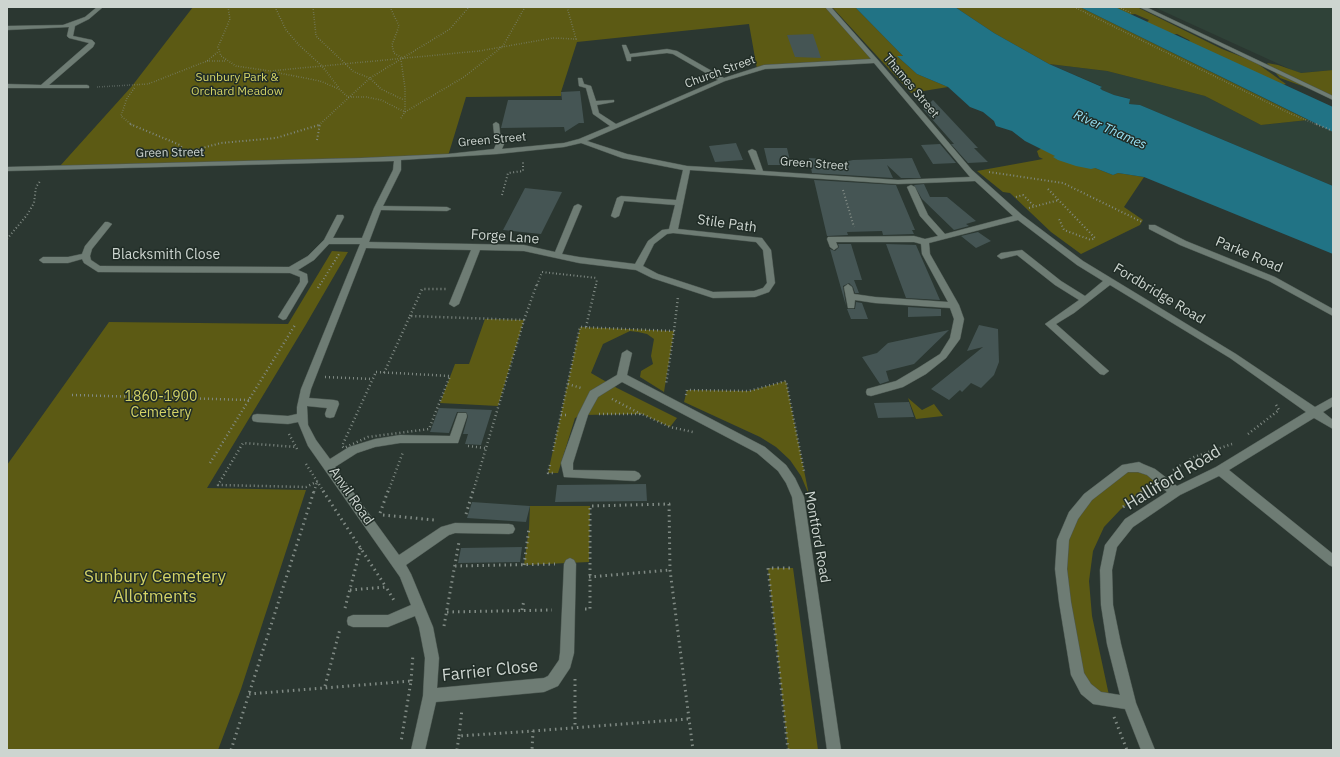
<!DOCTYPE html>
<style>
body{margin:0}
#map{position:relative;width:1340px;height:757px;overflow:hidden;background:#2b3731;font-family:"IBM Plex Sans",sans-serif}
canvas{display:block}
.frame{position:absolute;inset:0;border:8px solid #cdd5d0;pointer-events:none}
</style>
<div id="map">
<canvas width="1340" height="757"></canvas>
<div class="frame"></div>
</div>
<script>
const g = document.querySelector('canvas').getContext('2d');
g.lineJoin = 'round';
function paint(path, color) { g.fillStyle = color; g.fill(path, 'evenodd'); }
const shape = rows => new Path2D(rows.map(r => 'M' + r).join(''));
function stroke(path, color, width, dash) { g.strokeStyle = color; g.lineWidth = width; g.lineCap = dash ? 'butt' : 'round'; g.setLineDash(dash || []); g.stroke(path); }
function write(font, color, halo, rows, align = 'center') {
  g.font = font + ' "IBM Plex Sans",sans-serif'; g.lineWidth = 3; g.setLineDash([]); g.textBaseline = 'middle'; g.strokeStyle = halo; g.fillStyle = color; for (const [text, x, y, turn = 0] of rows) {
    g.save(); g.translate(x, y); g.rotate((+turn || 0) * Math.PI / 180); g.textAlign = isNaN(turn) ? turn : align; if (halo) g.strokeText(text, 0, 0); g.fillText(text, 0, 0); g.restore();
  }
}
paint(shape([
 [1154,7,1333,7,1333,70,1300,73,1292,70],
 [1049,64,1107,71,1205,96,1261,125,1308,120,1333,132,1333,186,1140,105,1129,104,1129,98,1114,95,1102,90,1100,88,1101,86]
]), '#2f4238');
paint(shape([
 [193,7,828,7,876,61,757,69,749,24,577,42,561,92,561,96,466,97,448,156,60,166,132,86],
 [832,7,855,7,903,56,898,57,917,74,948,87,911,93],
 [955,7,1080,7,1308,120,1261,125,1205,96,1107,71,1049,64,994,33],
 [1109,7,1137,7,1222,49,1255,62,1286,84,1278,86,1194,48,1189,40,1177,34,1166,35,1144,25,1149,20,1135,14,1126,15],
 [1267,63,1278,65,1301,73,1333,70,1333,97,1280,78],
 [1049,144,1095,168,1113,175,1118,173,1144,177,1124,207,1143,220,1140,225,1081,254,1051,232,1010,193,1003,192,977,171,1043,159,1039,157,1037,151],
 [332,251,348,252,305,326,207,488,306,490,241,689,218,750,7,750,7,465,109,322,288,324],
 [485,319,524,320,498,406,440,403,455,364,469,364],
 [580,327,674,331,664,392,640,377,641,371,653,364,651,356,654,339,647,334,638,332,630,331,603,344,591,373,617,388,677,418,670,427,642,414,583,415,575,418,558,473,548,473],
 [786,381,809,495,801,476,790,460,776,447,760,437,684,402,687,390,749,391],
 [908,398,922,410,934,404,943,416,916,419],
 [1126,468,1160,479,1121,509,1104,527,1093,551,1089,581,1092,616,1110,700,1086,689,1061,569,1073,516],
 [530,506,590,506,589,562,524,565,529,528],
 [768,568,793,568,818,750,788,750]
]), '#5c5a14');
paint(shape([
 [855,7,955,7,994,33,1049,64,1102,87,1100,88,1102,90,1114,95,1130,99,1129,104,1140,105,1333,186,1333,254,1144,177,1118,173,1113,175,1095,168,1091,169,1076,166,1058,160,1053,157,1055,156,1025,141,1012,131,996,126,994,121,983,112,970,107,948,87,917,74,897,56,903,56],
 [1080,7,1115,7,1333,107,1333,132]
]), '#217385');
paint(shape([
 [813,34,821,58,795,57,787,35],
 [580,91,584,123,579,123,565,132,564,127,501,128,508,100,562,100,561,92],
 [933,100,978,148,974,148,988,162,968,163,951,144,954,144,923,109],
 [736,143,743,160,715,162,709,146],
 [940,144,956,163,933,164,921,145],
 [764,148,787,148,791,165,768,165],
 [809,158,824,159,827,166,853,160,912,158,921,178,901,178,887,165,893,178,812,173],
 [814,180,896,185,915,230,912,230,914,234,883,235,882,231,847,232,848,235,827,236],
 [924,184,930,197,947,197,976,221,966,224,969,226,954,230,922,199,914,185],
 [525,188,562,192,541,234,503,230],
 [978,232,991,241,976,248,961,236],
 [838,244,851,244,862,280,854,280,859,293,855,293,853,287,849,283,843,286,846,306,830,249,835,251,839,247],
 [886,244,918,245,916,245,940,300,906,298],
 [856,302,862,303,868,319,851,319,847,309,855,309],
 [908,307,941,309,941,316,908,317],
 [979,325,998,329,999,362,994,375,981,388,971,383,962,392,960,390,949,400,931,389,983,347,967,351],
 [949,330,914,364,886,371,889,381,880,384,862,357,877,353,888,343],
 [909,402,914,417,878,418,874,403],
 [439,408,492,410,481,445,465,444,468,434,463,434,468,416,466,412,457,412,449,433,430,432],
 [646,484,647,501,555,502,557,485],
 [472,502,530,506,526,522,467,518],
 [522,547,520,562,458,563,461,548]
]), '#455554');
const minor = shape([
 [97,7,103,7,89,19,75,26,73,36,92,40,95,43,93,47,49,85,87,85,89,86,89,88,7,88,7,84,41,85,89,43,69,38,67,36,69,27,7,30,7,26,63,25,85,17,97,7],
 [825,7,831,7,878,60,972,170,1022,215,1083,261,1236,354,1315,407,1333,397,1333,406,1323,412,1333,420,1333,429,1314,418,1229,470,1333,554,1333,567,1329,565,1219,476,1180,495,1133,527,1117,547,1112,570,1113,605,1121,644,1136,703,1155,750,1141,750,1125,709,1093,704,1081,694,1071,675,1059,602,1055,569,1057,540,1069,512,1084,494,1122,465,1139,462,1143,464,1155,469,1177,486,1216,467,1306,412,1230,358,1110,285,1074,313,1056,324,1109,371,1104,375,1100,374,1045,324,1079,300,1055,285,1017,255,1001,259,997,256,1001,253,1022,250,1061,281,1085,296,1103,281,1077,265,1018,220,929,243,930,254,959,305,964,319,960,339,946,358,926,374,903,387,871,396,867,395,866,392,867,389,896,381,918,368,940,354,950,338,954,319,950,308,875,303,855,300,854,308,848,308,844,287,848,284,852,287,854,294,875,297,948,302,922,254,921,244,914,242,836,242,838,247,834,250,830,247,827,239,828,237,914,236,925,239,938,236,920,216,907,187,911,185,915,187,928,215,945,234,1013,216,975,181,898,184,690,170,678,229,762,238,771,250,775,283,769,292,755,297,713,298,652,278,636,270,579,263,524,251,480,250,459,304,454,307,449,304,471,250,366,248,311,389,309,398,334,400,338,401,339,404,334,417,330,418,326,417,325,414,327,408,307,406,308,425,316,440,330,459,349,447,375,439,400,435,450,436,458,413,466,413,467,416,458,443,400,443,375,447,357,453,335,467,399,555,441,527,455,523,509,524,513,525,515,529,513,533,509,534,455,533,449,535,406,565,411,574,433,627,439,658,437,688,544,678,548,676,559,660,560,653,564,564,566,560,570,558,574,560,576,564,574,653,570,668,558,686,544,692,436,702,425,750,411,750,423,696,425,658,419,627,415,616,388,627,353,627,348,625,347,621,348,617,353,615,388,615,411,605,400,577,308,446,298,422,288,424,257,422,253,421,252,418,253,415,257,414,288,416,297,414,297,407,301,389,360,244,329,244,314,260,298,270,307,274,308,282,286,319,283,320,278,317,300,282,300,277,290,273,98,272,84,263,82,259,68,263,43,263,39,260,43,257,68,257,82,254,85,246,105,222,108,222,112,224,92,249,90,256,91,260,100,266,289,267,308,256,324,240,337,215,343,215,344,217,333,238,362,238,374,208,393,170,394,161,7,171,7,167,361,158,448,154,494,149,498,139,494,133,493,124,496,122,499,124,500,133,506,139,502,149,564,143,579,139,610,126,593,114,586,88,579,86,578,78,582,78,584,84,591,86,596,101,614,100,614,102,597,105,599,113,616,124,718,80,673,54,667,53,631,57,631,61,627,61,622,45,626,45,630,54,667,49,677,51,724,78,764,65,871,59,825,7],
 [874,63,970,177,898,180,763,171,756,151,752,149,748,151,756,170,687,166,627,154,587,141,725,81,765,69,874,63],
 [581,143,622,158,683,170,676,200,621,196,617,198,611,216,615,218,619,216,624,201,675,205,669,229,662,230,648,241,635,264,579,257,562,254,582,206,578,204,574,206,555,252,524,245,369,242,381,210,447,211,451,209,447,207,383,206,401,170,401,160,497,154,564,147,581,143],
 [673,233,756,242,763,250,767,283,763,288,754,291,713,292,658,274,643,266,654,244,667,234,673,233],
 [1128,472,1138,472,1147,475,1167,492,1125,519,1105,545,1100,570,1101,605,1107,644,1120,695,1101,692,1091,684,1084,673,1071,602,1067,569,1069,540,1078,519,1092,500,1128,472],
 [1139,7,1146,7,1333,96,1333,100,1139,7],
 [1149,225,1155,225,1186,241,1275,277,1333,309,1333,316,1269,281,1180,245,1149,229,1149,225],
 [627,350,632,353,627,375,765,447,786,465,795,478,804,497,841,750,827,750,792,497,786,483,778,471,757,453,622,382,598,397,588,415,573,463,573,470,635,471,639,473,641,476,639,479,635,481,564,477,561,463,578,415,590,391,617,375,622,353,627,350]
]);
stroke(minor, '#4b5650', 1);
stroke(shape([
 [228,7,230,19,218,47,221,56,236,66,270,71,479,51,553,38,576,39,567,7],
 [275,7,286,30,299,45,322,66,339,88],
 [313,7,316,36,354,72,370,78,381,89,404,100],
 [390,7,399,26,392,45,394,53,404,59],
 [1074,7,1289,113,1318,125],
 [1119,7,1131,13],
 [207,61,226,61],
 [274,72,320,81,339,89,348,97,366,97,381,100,405,112,405,88,401,60],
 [97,87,148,84,207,61,219,51],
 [401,118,405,112,464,77,503,46,525,7],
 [132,125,121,116,127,98,135,87],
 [319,125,370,78,450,29,469,7]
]), '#818b85', 1.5, [0.5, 2]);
stroke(shape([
 [130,124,180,145,185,152],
 [1316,124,1333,131],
 [317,140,320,124],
 [191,151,221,143,276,138,319,125],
 [989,172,1063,183,1142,222],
 [1048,189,1095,238,1091,240,1064,230,1059,219],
 [843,190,854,227],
 [502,195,508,173,523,171,523,161],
 [1016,197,1023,195,1034,206],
 [1029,208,1059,200],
 [7,239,27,215,34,203,36,187,41,180],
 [320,285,339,254],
 [537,285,542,272,597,278],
 [596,285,597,279]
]), '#818b85', 2, [1, 2.5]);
stroke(shape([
 [318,288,320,284],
 [410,316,422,289,446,289],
 [524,320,537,284],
 [586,327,596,284],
 [674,331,678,297],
 [376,372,450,376,429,429,368,437,344,448,342,446,376,372],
 [384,373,410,316,524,320,473,492],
 [325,377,372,379],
 [568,384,581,388],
 [72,395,249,400],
 [686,395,687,390,749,391,786,381,804,471],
 [612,399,641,414],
 [599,414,642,414,670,427,693,432],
 [561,415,569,415],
 [289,434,296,447],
 [1248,434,1279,410,1275,403],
 [468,446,485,448],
 [297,449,296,447,243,443,218,485,306,487,318,481],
 [553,451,580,327,674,331,666,384],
 [210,463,295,325],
 [306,464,324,492],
 [550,465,548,473,554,473],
 [1173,470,1194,457,1232,444],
 [314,492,317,482],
 [388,492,403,452],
 [1141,492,1147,487]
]), '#818b85', 2.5, [1, 3]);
stroke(shape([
 [323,491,386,587],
 [1123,507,1143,491],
 [380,513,388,491],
 [466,514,473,491],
 [383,515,434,520],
 [524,565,529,528],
 [455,566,555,564],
 [589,577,670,570],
 [350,590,386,587,395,602],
 [345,608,361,547],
 [585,609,590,609,590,506,669,504,670,570,693,750],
 [522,610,524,600],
 [447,612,552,610],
 [444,626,459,542],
 [575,679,575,727],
 [411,681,413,654],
 [325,686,340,629],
 [249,694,411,681,401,742],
 [1114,717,1127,750],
 [533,731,688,719],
 [459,736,462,709],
 [231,750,314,491],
 [457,750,459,736,533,731,532,750],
 [788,750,768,568,792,568]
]), '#818b85', 3, [1.5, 4]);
paint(minor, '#6e7c74');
write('12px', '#cdd5d0', '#212d27', [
 ["Church Street",720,72,-20],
 ["Thames Street",911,86,50],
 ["Green Street",492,140,-5],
 ["Green Street",170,153,-1],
 ["Green Street",814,164,4]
]);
write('12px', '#d4d366', '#212d27', [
 ["Sunbury Park &",237,78],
 ["Orchard Meadow",237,92]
]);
write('italic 13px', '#98e2f6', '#212d27', [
 ["River Thames",1110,130,24]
]);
write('14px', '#cdd5d0', '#212d27', [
 ["Stile Path",727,224,8],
 ["Forge Lane",505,237,4],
 ["Blacksmith Close",166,255],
 ["Parke Road",1249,255,23],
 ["Fordbridge Road",1159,294,31],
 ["Anvil Road",351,496,55],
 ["Montford Road",817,537,80]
]);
write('14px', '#d4d366', '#212d27', [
 ["1860-1900",161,397],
 ["Cemetery",161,413]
]);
write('17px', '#cdd5d0', '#212d27', [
 ["Halliford Road",1173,478,-31],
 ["Farrier Close",490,671,-6]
]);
write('17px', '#d4d366', '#212d27', [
 ["Sunbury Cemetery",155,577],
 ["Allotments",155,597]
]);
</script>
